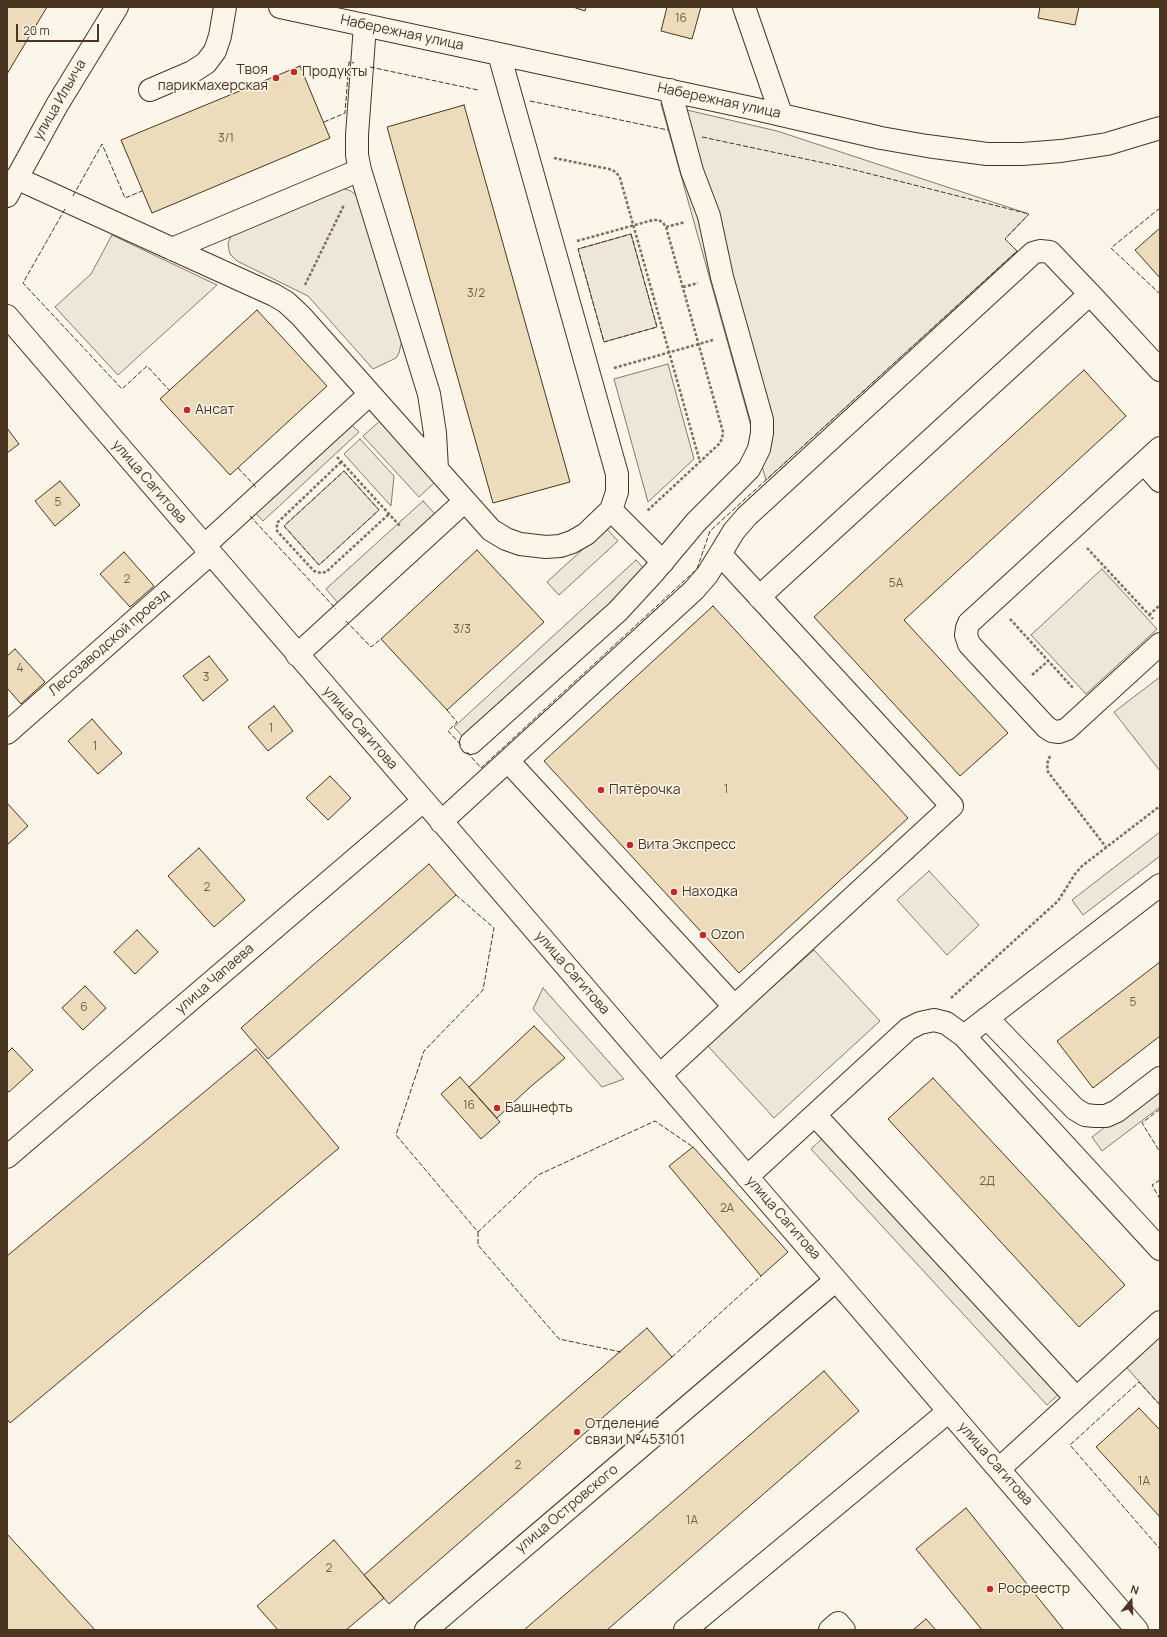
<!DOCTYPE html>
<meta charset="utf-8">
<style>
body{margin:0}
#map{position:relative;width:1167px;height:1637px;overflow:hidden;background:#fbf6e9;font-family:Manrope,sans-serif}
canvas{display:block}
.frame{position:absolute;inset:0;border:8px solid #4a3520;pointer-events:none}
.north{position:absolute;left:1111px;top:1581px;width:40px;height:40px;-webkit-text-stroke:3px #fbf6e9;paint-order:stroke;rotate:18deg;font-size:11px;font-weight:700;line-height:16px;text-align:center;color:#4a3520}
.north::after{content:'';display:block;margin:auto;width:14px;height:18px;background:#4a3520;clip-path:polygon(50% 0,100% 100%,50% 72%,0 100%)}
.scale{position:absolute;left:16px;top:24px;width:83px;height:18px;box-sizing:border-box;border:2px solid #4a3520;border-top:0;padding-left:5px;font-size:12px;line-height:14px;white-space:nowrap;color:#4a3520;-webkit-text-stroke:3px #fbf6e9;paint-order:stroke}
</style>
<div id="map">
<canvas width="1167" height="1637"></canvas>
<div class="frame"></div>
<div class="north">N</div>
<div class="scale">20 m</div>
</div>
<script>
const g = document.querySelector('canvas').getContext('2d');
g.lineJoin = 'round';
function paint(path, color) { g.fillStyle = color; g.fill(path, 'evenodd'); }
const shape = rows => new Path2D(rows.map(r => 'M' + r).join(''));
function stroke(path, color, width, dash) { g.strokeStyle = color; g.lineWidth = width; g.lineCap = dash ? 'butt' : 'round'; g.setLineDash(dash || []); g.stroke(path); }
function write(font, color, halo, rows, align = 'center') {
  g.font = font + ' Manrope,sans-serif'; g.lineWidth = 3; g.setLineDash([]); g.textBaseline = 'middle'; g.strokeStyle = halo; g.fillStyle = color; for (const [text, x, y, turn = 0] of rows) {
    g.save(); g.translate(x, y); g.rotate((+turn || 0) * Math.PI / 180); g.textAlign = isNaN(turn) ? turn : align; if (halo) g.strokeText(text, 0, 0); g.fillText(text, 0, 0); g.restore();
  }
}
const green = shape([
 [342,188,351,191,357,196,402,340,399,353,396,358,373,369,308,296,237,261,230,254,229,250,228,243,232,234,342,188],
 [631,234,657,327,604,342,578,249,631,234],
 [668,364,694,459,648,502,614,379,668,364],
 [360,439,394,476,391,506,344,454,360,439],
 [344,471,379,510,319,565,284,526,344,471],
 [1102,569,1157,629,1086,694,1031,635,1102,569],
 [1160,677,1160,771,1114,712,1160,677],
 [929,871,979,925,947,955,897,900,929,871],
 [543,988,624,1079,602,1087,533,1009,543,988]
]);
paint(green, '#ede6d9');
stroke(green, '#887966', 1);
const parking = shape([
 [661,104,777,131,1029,214,1005,239,1017,251,766,480,661,104],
 [112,235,217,285,118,375,55,307,91,274,112,235],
 [347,420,359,432,263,521,251,508,347,420],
 [380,421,435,482,419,497,363,436,380,421],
 [423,501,435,514,338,603,326,589,423,501],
 [606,528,618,541,559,595,547,582,606,528],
 [636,560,648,573,466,740,454,727,636,560],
 [1160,832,1160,856,1083,915,1072,900,1160,832],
 [814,950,880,1021,774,1118,707,1045,814,950],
 [1160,1085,1160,1107,1102,1151,1092,1137,1160,1085],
 [825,1136,1061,1392,1047,1405,811,1149,825,1136],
 [1160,1337,1160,1405,1127,1368,1160,1337]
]);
paint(parking, '#ede7d9');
stroke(parking, '#887966', 1);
const building = shape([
 [7,7,47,7,7,74,7,7],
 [573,7,586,7,585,11,573,7],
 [667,7,701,7,692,39,661,31,667,7],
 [1040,7,1079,7,1075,25,1038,18,1040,7],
 [300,66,330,138,152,213,121,140,300,66],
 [464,105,570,482,493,503,387,127,464,105],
 [1160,228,1160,278,1135,250,1160,228],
 [257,310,327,386,230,475,160,399,257,310],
 [1084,370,1126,416,904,620,1008,733,960,776,814,617,1084,370],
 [7,428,19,444,7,453,7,428],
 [60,481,80,505,55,526,35,501,60,481],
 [477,550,544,622,447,710,381,639,477,550],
 [124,552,154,586,130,607,100,574,124,552],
 [713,606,908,818,739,973,544,761,713,606],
 [15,649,45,682,21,704,7,688,7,656,15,649],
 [209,656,228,680,203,701,183,676,209,656],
 [274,706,293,731,268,751,248,727,274,706],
 [92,719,122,753,98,774,68,741,92,719],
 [330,776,351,798,328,820,306,798,330,776],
 [7,803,28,826,7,845,7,803],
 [199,848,245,900,214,927,168,876,199,848],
 [429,864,456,895,268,1059,241,1028,429,864],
 [137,930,158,952,135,974,114,952,137,930],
 [1160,962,1160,1036,1093,1088,1057,1041,1160,962],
 [85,986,106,1008,83,1030,62,1008,85,986],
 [534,1026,565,1058,529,1088,497,1118,469,1087,534,1026],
 [12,1048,33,1070,9,1092,7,1090,7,1053,12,1048],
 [256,1049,339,1148,10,1423,7,1419,7,1256,256,1049],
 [460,1077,500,1122,481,1139,441,1094,460,1077],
 [933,1078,1125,1285,1079,1327,888,1119,933,1078],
 [693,1147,788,1252,761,1276,669,1166,693,1147],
 [647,1328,672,1357,389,1604,364,1575,647,1328],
 [824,1371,859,1411,607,1630,524,1630,824,1371],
 [1139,1408,1160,1430,1160,1517,1096,1447,1139,1408],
 [966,1508,1064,1630,982,1630,916,1549,966,1508],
 [7,1534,95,1630,7,1630,7,1534],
 [334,1540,384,1598,346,1630,278,1630,257,1606,334,1540],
 [926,1619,936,1630,913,1630,926,1619]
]);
paint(building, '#ecdcbc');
stroke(building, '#4a3520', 1);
const minor = shape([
 [280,7,751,108,881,138,927,146,987,154,1022,154,1061,151,1107,144,1160,128],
 [744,7,781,114],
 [365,25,357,135,357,155,360,170,429,394,435,433,437,469],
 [150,90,192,72,206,63,215,51,220,36,225,7],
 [16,178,274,295,286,302,301,316,491,530,506,539,520,544,546,547,560,546,572,542,586,534,611,510,617,492,617,474,499,54],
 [7,196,57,105,117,7],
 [172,249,360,170],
 [7,316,1137,1630],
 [1160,448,969,623,967,628,966,635,969,644,1046,727,1052,731,1059,732,1067,729,1160,644],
 [1144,463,1160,481],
 [611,510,663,562],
 [204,546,370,394],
 [720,554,734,531,747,516,1033,253,1040,251,1050,252,1090,294],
 [759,597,1090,294,1160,370],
 [297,655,465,501],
 [7,733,210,554],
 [471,743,618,611,654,572,696,522,749,469,759,449,762,433,762,420,722,277,709,216,692,171,670,90],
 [508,761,734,1006],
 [441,822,694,590,707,575,720,554,952,806,660,1075],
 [987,1018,1075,1109,1085,1115,1095,1116,1106,1116,1117,1111,1160,1078],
 [964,1036,1160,885],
 [815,1115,1076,1398],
 [7,1157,423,801],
 [747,1177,908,1029,920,1023,934,1020,946,1023,964,1036,1160,1249],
 [999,1469,1160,1322],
 [426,1630,836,1280],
 [685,1630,949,1411],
 [830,1630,838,1623,844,1630]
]);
stroke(minor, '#4a3520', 24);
stroke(shape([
 [554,158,609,169,616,172,620,178,700,462],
 [666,227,685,222],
 [577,241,653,220,659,220,663,223,666,227,723,432,722,439,719,444,647,511],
 [305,285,344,205],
 [683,287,698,283],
 [614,368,713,340],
 [337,457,400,526],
 [341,462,277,523,277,531,314,571,321,573,326,572,389,514],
 [1087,548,1153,619],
 [1149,615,1160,605],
 [1010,619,1074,689],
 [1032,675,1048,661],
 [1050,756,1047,764,1048,772,1106,847],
 [951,998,1058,901,1075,874,1082,866,1160,806]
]), '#7f6f5c', 2.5, [3, 2]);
stroke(minor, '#fbf6e9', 22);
stroke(shape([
 [370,67,478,90],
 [530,101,668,130],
 [324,122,345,113,349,62,354,63],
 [702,137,843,167,1029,214],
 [73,196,102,144,125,198,142,191],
 [1160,208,1111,248,1160,294],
 [65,209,23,283,122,389,147,366,170,391],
 [631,234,657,327,604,342,578,249,631,234],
 [238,468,256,487,254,488],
 [344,471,379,510,319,565,284,526,344,471],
 [250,516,336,609],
 [346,621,371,647,381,639],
 [447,710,457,722,448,731,462,746],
 [467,752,481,768,697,569,710,531,1017,251,1005,239,1029,214],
 [456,895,494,928,483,990,424,1051,396,1135,478,1232,538,1175,655,1121,693,1147],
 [1160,1109,1142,1123,1160,1152],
 [1160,1180,1152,1185,1160,1199],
 [478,1232,478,1245,559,1339,621,1352],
 [672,1357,761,1276],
 [1160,1405,1139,1382,1070,1445,1160,1549]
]), '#4a3520', 1, [5, 2]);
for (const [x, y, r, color] of [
 [294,72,4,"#c62828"],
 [276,78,4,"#c62828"],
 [187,410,4,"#c62828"],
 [601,790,4,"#c62828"],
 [630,845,4,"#c62828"],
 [674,892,4,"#c62828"],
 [703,935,4,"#c62828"],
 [497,1108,4,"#c62828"],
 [577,1432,4,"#c62828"],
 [990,1589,4,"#c62828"]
]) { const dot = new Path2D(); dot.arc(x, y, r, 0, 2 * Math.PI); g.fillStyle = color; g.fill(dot); stroke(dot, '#fbf6e9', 1.5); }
write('12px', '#725f47', null, [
 ["16",681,19],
 ["3/1",226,139],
 ["3/2",476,294],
 ["5",58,503],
 ["2",127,580],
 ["5А",896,584],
 ["3/3",462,630],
 ["4",20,669],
 ["3",206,678],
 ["1",271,729],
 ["1",95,747],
 ["1",726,790],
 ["2",207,888],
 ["5",1133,1003],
 ["6",84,1008],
 ["16",469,1106],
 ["2Д",987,1182],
 ["2А",727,1209],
 ["2",518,1466],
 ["1А",1144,1482],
 ["1А",692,1521],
 ["2",329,1569]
]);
write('14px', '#4a3520', '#fbf6e9', [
 ["Набережная улица",402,33,12],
 ["улица Ильича",60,100,-60],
 ["Набережная улица",719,101,12],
 ["улица Сагитова",149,482,49],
 ["Лесозаводской проезд",109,643,-41],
 ["улица Сагитова",360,728,49],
 ["улица Сагитова",572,973,49],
 ["улица Чапаева",215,979,-41],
 ["улица Сагитова",783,1218,49],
 ["улица Сагитова",995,1464,49],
 ["улица Островского",567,1509,-40]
]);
write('14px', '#4a3520', '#fbf6e9', [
 ["Твоя",268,70,"right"],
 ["парикмахерская",268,86,"right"],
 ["Продукты",302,72],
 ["Ансат",195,410],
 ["Пятёрочка",609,790],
 ["Вита Экспресс",638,845],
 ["Находка",682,892],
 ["Ozon",711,935],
 ["Башнефть",505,1108],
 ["Отделение",585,1424],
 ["связи №453101",585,1440],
 ["Росреестр",998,1589]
], 'left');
</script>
